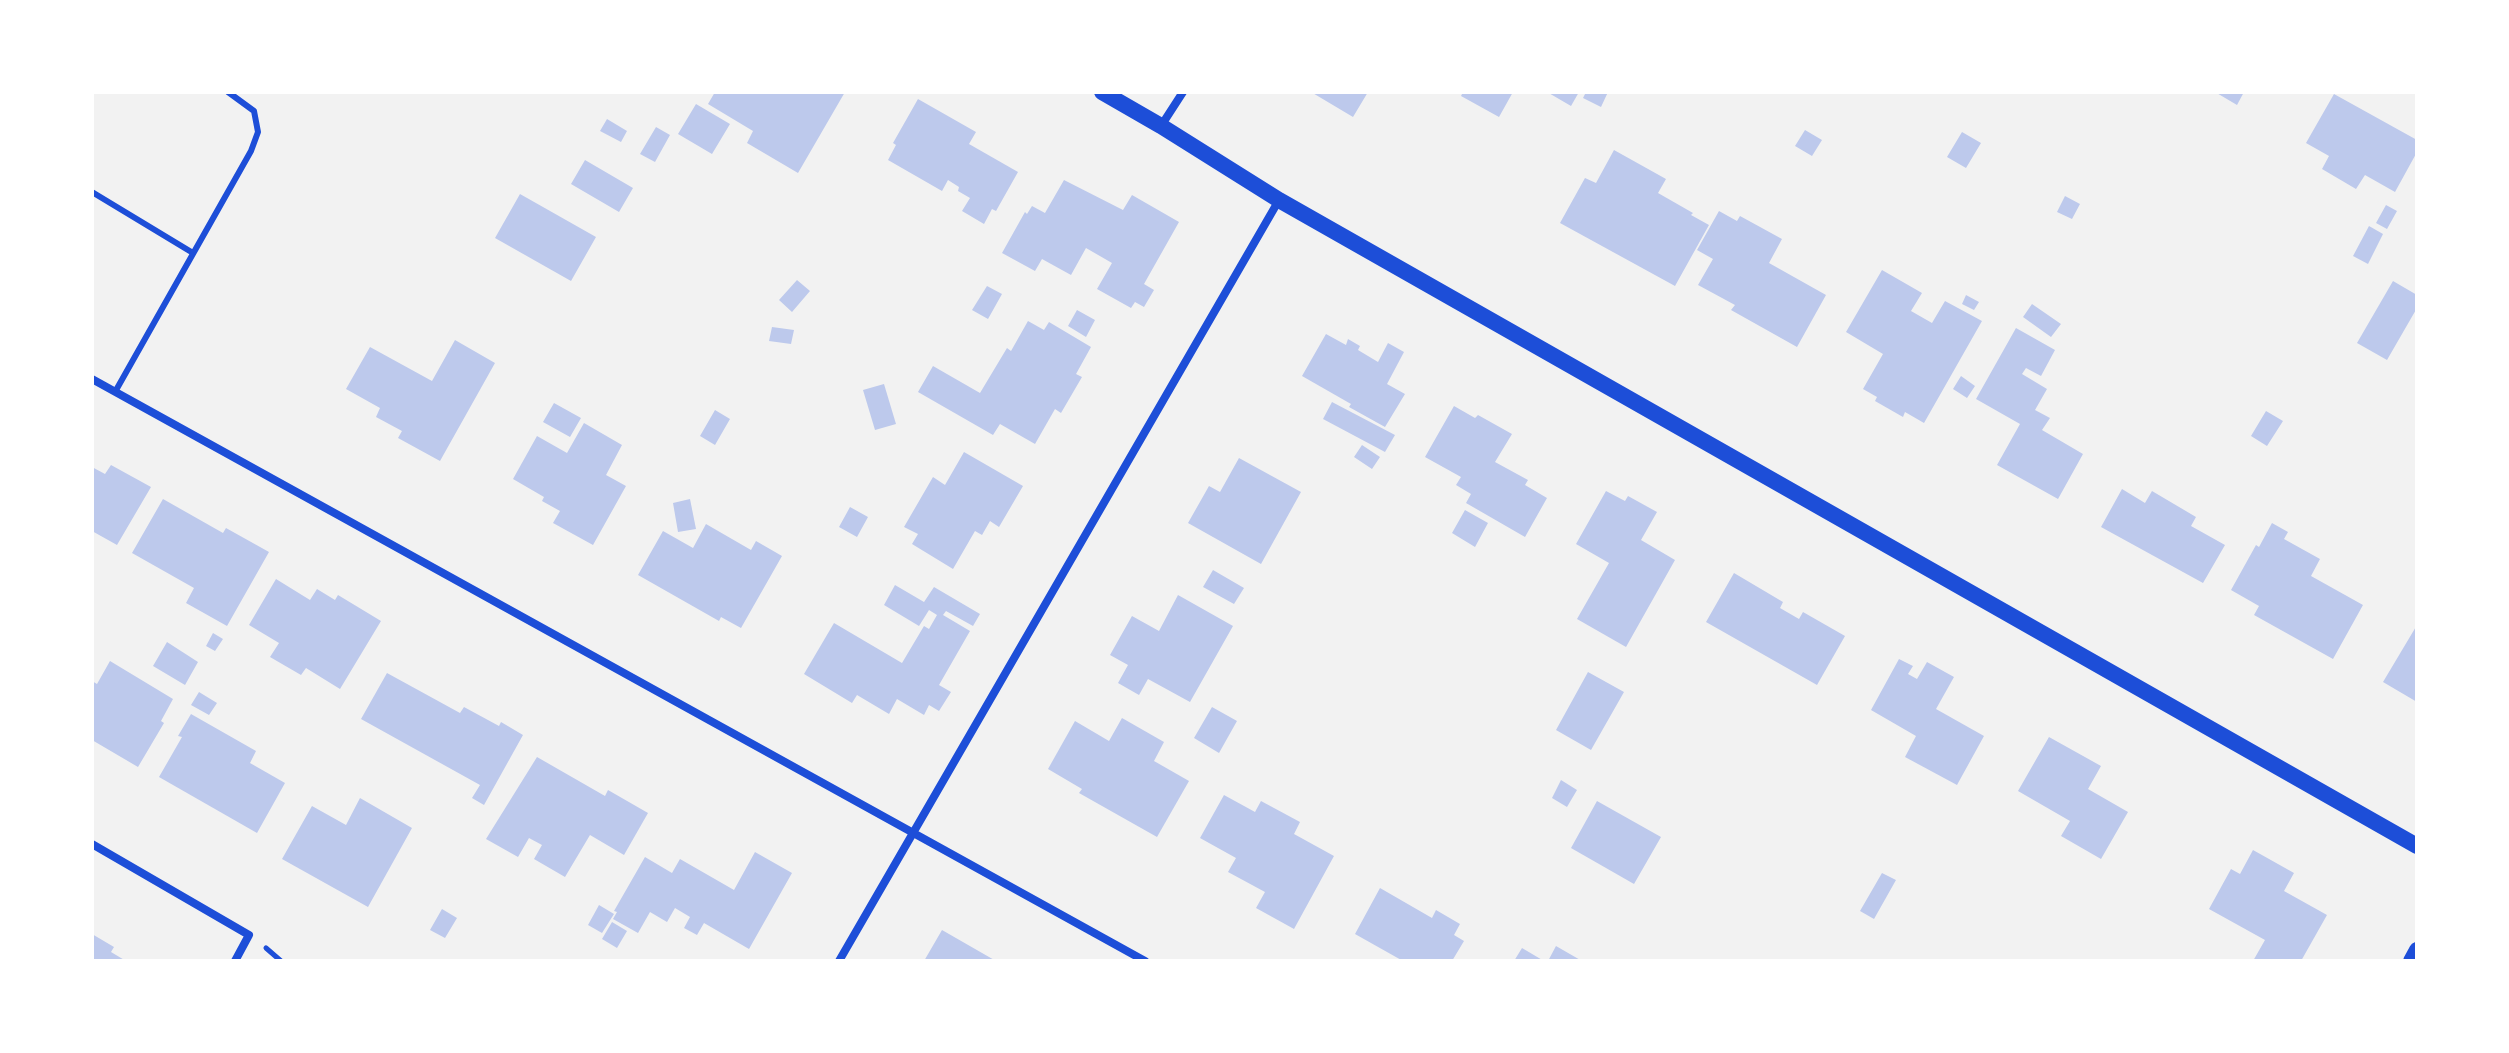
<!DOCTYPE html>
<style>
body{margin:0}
#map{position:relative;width:2509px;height:1053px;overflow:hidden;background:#f2f2f2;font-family:"Archivo Narrow",sans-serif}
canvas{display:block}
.frame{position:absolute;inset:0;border:94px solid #fff;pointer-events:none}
</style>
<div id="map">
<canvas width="2509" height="1053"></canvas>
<div class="frame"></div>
</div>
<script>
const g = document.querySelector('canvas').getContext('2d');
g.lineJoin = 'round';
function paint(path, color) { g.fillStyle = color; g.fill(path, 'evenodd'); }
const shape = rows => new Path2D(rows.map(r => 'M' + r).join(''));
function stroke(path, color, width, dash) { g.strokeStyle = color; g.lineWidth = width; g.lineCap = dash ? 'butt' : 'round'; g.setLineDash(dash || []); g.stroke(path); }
paint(shape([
 [715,92,845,92,798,173,747,143,753,131,708,104],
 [1311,92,1368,92,1353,117],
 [1463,92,1513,92,1499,117,1461,96],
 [1547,92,1579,92,1571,106],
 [1586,92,1608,92,1601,107,1583,98],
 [2215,92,2244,92,2237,105],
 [2334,94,2417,140,2417,152,2395,192,2365,175,2356,189,2322,169,2329,156,2306,143],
 [918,99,976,132,969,144,1018,172,996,211,992,209,984,224,962,211,970,198,958,191,959,187,948,180,942,191,888,160,896,145,893,143],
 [696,104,730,124,712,154,678,134],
 [607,119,627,131,621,142,600,131],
 [656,127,670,135,655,162,640,154],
 [1805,130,1822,140,1812,156,1795,146],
 [1962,132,1981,143,1966,168,1947,157],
 [1614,150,1666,179,1658,193,1693,213,1691,215,1709,225,1675,286,1560,223,1585,178,1596,183],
 [585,160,633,188,619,212,571,184],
 [1064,180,1123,210,1132,195,1179,222,1144,284,1154,290,1144,307,1135,302,1131,308,1097,289,1112,263,1086,248,1071,275,1042,259,1035,271,1002,253,1025,212,1027,214,1032,206,1045,213],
 [520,194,596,237,571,281,495,238],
 [2065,196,2080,204,2072,219,2057,212],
 [2386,205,2397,211,2387,229,2376,223],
 [1719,211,1737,221,1740,216,1782,239,1769,263,1826,295,1797,347,1731,310,1735,305,1698,285,1713,259,1697,250],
 [2369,226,2383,234,2368,264,2353,256],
 [1882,270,1922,293,1911,311,1932,323,1945,301,1982,321,1924,423,1905,412,1903,417,1875,401,1877,397,1863,389,1883,354,1846,332],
 [797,280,810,291,792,312,779,300],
 [2393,281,2417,295,2417,308,2387,360,2357,343],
 [987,286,1002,294,988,319,972,310],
 [1966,295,1979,302,1974,310,1962,304],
 [2032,304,2061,324,2051,337,2023,317],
 [1077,310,1095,320,1086,337,1068,326],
 [1028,321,1044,330,1049,322,1091,347,1076,374,1082,377,1061,413,1055,409,1035,444,1000,424,993,435,918,392,933,366,980,393,1007,348,1011,351],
 [772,327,794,330,791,344,769,341],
 [2016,328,2055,350,2041,376,2026,368,2022,374,2047,389,2035,410,2050,418,2042,430,2083,454,2058,499,1997,465,2020,424,1976,399],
 [1326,334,1346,345,1348,339,1360,346,1358,350,1378,362,1388,343,1404,352,1387,384,1405,394,1385,427,1349,407,1351,404,1302,376],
 [455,340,495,363,440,461,398,438,402,431,376,417,380,408,346,389,370,347,432,381],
 [1961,376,1975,386,1967,398,1953,389],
 [884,384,896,424,875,430,863,390],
 [1332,402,1395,435,1385,452,1323,419],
 [554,403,581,418,570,437,543,422],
 [1454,406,1475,418,1478,415,1512,434,1495,462,1528,480,1525,485,1547,498,1525,537,1466,503,1471,494,1456,485,1461,477,1425,457],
 [715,410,730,419,715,445,700,436],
 [2266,411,2283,421,2267,446,2251,436],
 [584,423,622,445,606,475,626,486,593,545,553,523,560,511,542,501,544,497,513,479,537,436,567,453],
 [1362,445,1380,457,1372,469,1354,457],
 [964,452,1023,486,999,527,990,521,982,535,975,531,953,569,912,544,918,534,904,527,933,477,945,485],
 [1239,458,1301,492,1261,564,1188,523,1209,486,1220,492],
 [111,465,151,487,117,545,92,531,92,467,105,474],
 [2122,489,2145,503,2152,491,2196,517,2191,526,2225,545,2203,583,2101,527],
 [1606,491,1625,501,1628,496,1657,512,1641,540,1675,560,1626,647,1577,619,1609,563,1576,544],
 [163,499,223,533,226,528,269,552,227,626,186,603,194,588,132,553],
 [690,499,696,529,678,532,673,503],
 [850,507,868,517,857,537,839,527],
 [1465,510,1488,523,1475,547,1452,533],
 [2272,523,2288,532,2284,539,2320,559,2311,576,2363,605,2333,659,2254,615,2259,606,2231,590,2256,545,2259,547],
 [706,524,751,550,756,541,782,556,741,628,721,617,719,621,638,575,663,531,693,548],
 [1213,570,1244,588,1234,604,1203,587],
 [1734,573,1783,602,1780,608,1799,619,1803,612,1845,636,1817,685,1706,622],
 [276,579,310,600,317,589,335,600,338,595,381,621,340,689,306,668,301,675,270,657,279,643,249,625],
 [895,585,924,602,934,587,980,614,973,626,946,611,943,615,970,631,939,685,951,692,939,711,929,705,924,715,897,699,889,714,857,695,852,703,804,674,834,623,902,663,924,626,929,629,937,615,929,610,919,626,884,605],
 [1178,595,1233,626,1190,702,1148,679,1139,695,1118,683,1128,665,1110,655,1132,616,1159,631],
 [2417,625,2417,702,2383,682],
 [213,633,223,639,215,651,206,646],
 [167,642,198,662,185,685,153,666],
 [1899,659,1913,666,1908,674,1917,679,1927,662,1954,677,1936,709,1984,736,1957,785,1905,757,1916,736,1871,710],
 [110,661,173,699,161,721,164,723,138,767,92,740,92,681,97,684],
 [1588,672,1624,692,1591,750,1556,730],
 [387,673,460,713,464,707,499,726,501,722,523,735,484,805,472,798,480,785,361,719],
 [199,692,217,703,209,715,191,705],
 [1212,707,1237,721,1219,753,1194,738],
 [191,714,256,751,250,763,285,783,257,833,159,777,182,737,178,736],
 [1122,718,1164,742,1154,761,1189,781,1157,837,1079,793,1082,789,1048,769,1075,721,1109,741],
 [2049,737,2101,766,2088,789,2128,812,2101,859,2061,836,2070,821,2018,791],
 [537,757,605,796,608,790,648,813,624,855,590,835,565,877,534,859,542,845,529,838,518,857,486,839],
 [1561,780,1577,790,1567,807,1552,798],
 [1224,795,1255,812,1261,801,1300,822,1294,834,1334,856,1294,929,1256,908,1265,892,1228,872,1236,858,1200,838],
 [360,798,412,828,368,907,282,859,312,806,346,825],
 [1597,801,1661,837,1634,884,1571,848],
 [2253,850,2294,873,2284,891,2327,915,2301,961,2253,961,2265,940,2209,909,2231,869,2240,874],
 [755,852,792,873,749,949,704,923,697,935,684,928,690,917,675,908,667,922,650,912,638,933,613,919,617,912,614,911,645,857,672,873,680,859,734,890],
 [1882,873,1896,880,1874,919,1860,911],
 [1380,888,1432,918,1436,910,1460,924,1454,935,1464,941,1452,961,1403,961,1355,934],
 [599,905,614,914,602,933,588,925],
 [442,909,457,918,445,938,430,930],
 [612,922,627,931,617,948,602,939],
 [942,930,996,961,924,961],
 [92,934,114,947,111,952,126,961,92,961],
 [1556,946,1582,961,1548,961],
 [1522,948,1544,961,1514,961]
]), '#bdc9ec');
stroke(shape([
 [266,948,281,961]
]), '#1d4ed8', 5);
stroke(shape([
 [92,192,193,253],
 [115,392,251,151,258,132,254,111,228,92]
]), '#1d4ed8', 6);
stroke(shape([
 [1161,126,1183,92],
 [92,379,1145,961],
 [92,844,249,935,235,961],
 [839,961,1279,200]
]), '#1d4ed8', 8);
stroke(shape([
 [1102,92,1161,126,1279,200,2417,846],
 [2411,961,2417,950]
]), '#1d4ed8', 16);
</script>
